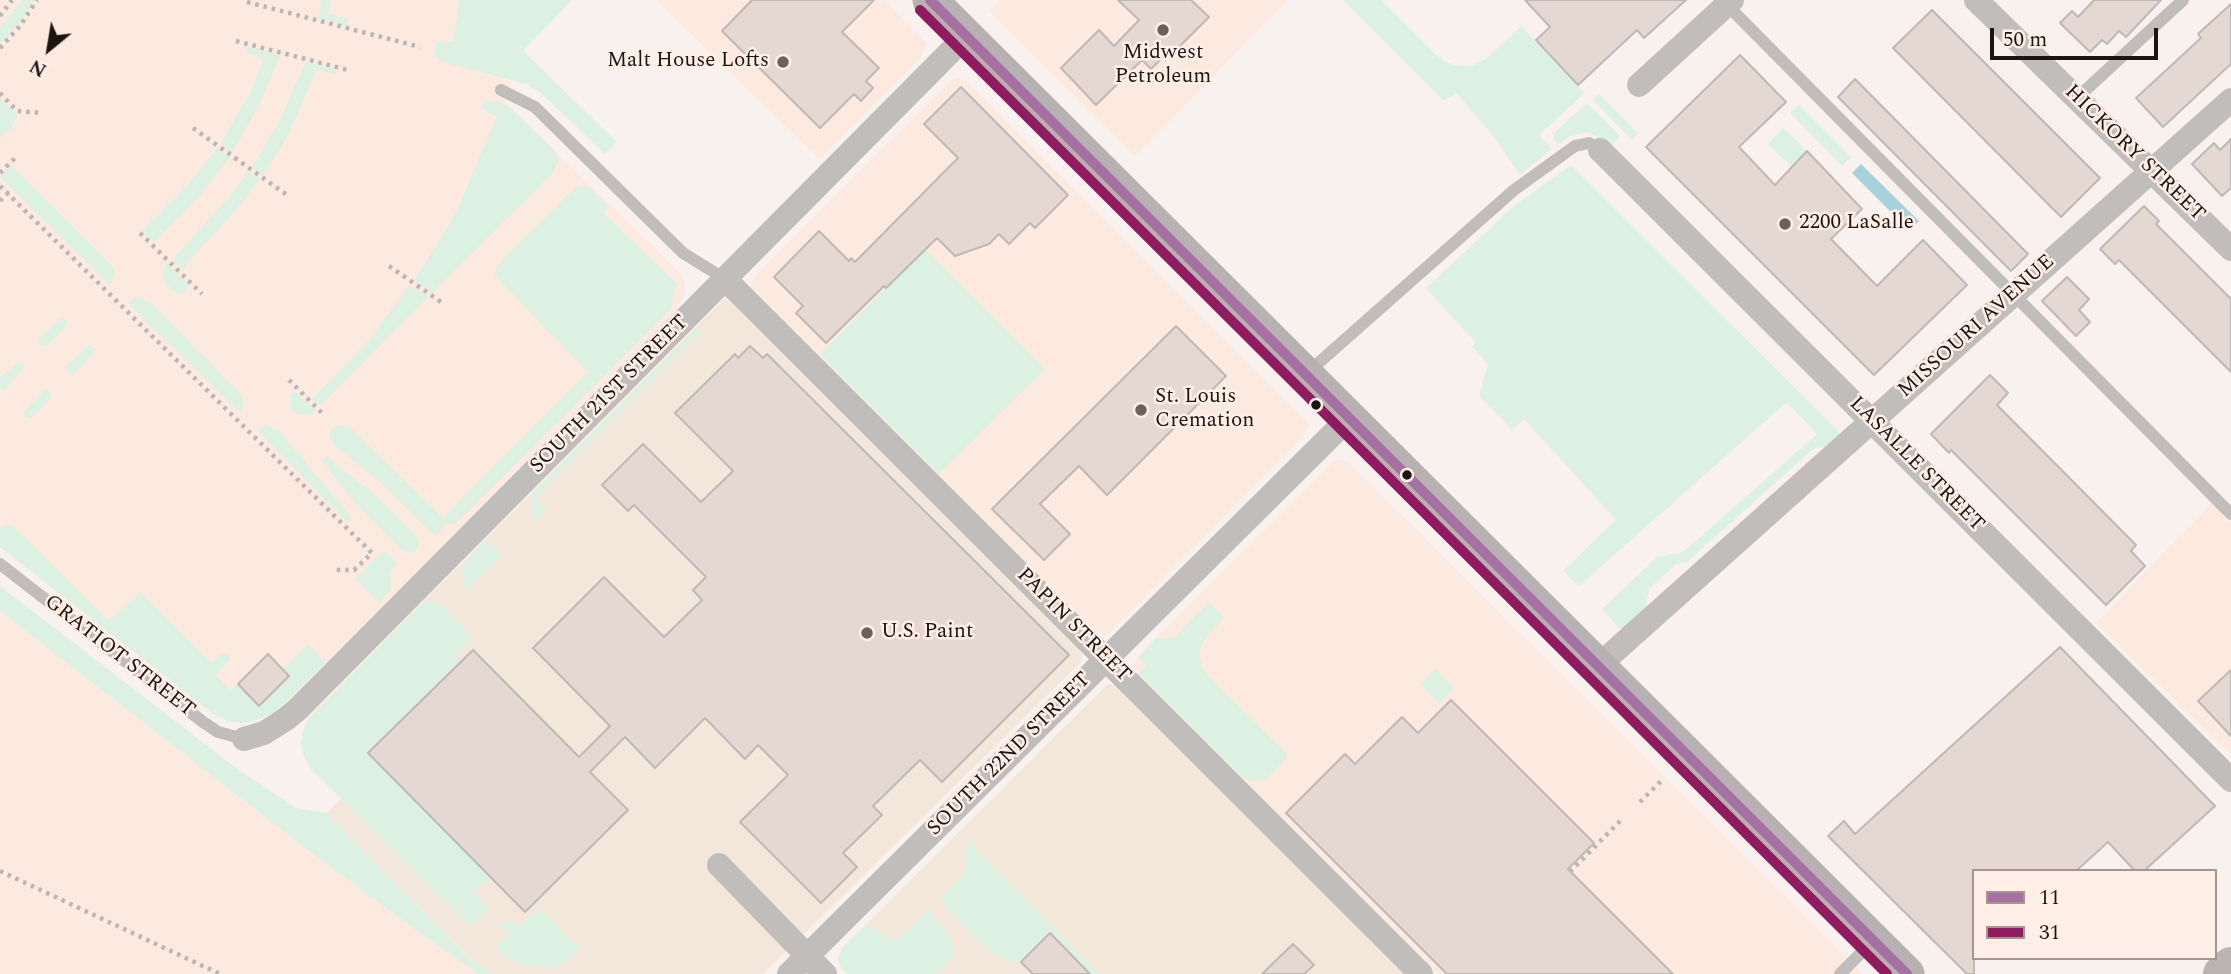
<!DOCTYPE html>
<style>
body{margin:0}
#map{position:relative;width:2231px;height:974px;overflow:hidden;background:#f9f1ed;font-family:Spectral,serif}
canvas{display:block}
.legend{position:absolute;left:1972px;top:869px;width:245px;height:91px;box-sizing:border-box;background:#ffefe7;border:2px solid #a49791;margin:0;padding:9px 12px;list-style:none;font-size:21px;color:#1b1411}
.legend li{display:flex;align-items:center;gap:14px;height:35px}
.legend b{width:35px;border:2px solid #a49791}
.north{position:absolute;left:14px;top:14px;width:70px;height:70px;-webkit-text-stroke:5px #ffefe7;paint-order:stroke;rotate:210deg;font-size:19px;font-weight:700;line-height:28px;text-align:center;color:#1b1411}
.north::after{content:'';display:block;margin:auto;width:24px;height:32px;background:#1b1411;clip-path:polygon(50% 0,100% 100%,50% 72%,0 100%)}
.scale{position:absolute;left:1990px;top:28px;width:168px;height:32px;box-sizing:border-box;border:4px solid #1b1411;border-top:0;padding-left:9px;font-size:21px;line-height:24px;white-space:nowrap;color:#1b1411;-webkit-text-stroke:5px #ffefe7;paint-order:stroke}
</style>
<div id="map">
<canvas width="2231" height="974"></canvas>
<ul class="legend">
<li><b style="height:9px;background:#a670a3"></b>11</li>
<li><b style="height:9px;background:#901b61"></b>31</li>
</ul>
<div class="north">N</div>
<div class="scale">50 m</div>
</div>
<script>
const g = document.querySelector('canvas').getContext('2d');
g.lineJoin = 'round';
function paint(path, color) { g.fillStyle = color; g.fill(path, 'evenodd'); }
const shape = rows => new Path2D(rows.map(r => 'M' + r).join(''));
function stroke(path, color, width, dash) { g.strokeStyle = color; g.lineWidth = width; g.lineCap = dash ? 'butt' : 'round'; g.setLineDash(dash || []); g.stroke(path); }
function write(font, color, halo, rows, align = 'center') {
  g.font = font + ' Spectral,serif'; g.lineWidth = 5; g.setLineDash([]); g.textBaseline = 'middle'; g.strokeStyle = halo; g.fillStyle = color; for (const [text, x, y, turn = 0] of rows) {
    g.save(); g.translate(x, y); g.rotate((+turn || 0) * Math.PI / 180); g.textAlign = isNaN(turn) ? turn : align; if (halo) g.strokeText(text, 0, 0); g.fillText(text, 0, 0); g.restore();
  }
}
paint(shape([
 [0,0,569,0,522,49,505,102,680,273,685,283,684,296,675,311,287,702,264,717,241,723,228,721,212,713,0,547],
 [656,0,885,0,927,44,920,58,819,159],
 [1000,0,1288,0,1135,156,989,11],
 [957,78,966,81,1310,425,1302,437,1109,633,1105,634,1095,630,751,286,755,276,952,80],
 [1339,459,1348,462,1863,974,1438,974,1134,668,1136,658,1334,461],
 [2212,503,2231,523,2231,754,2096,623],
 [0,611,301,845,421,934,479,974,0,974]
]), '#fce9e0');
paint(shape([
 [723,300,729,301,1079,649,1082,656,1081,662,763,974,494,974,472,960,326,813,342,798,312,770,305,759,301,743,303,731,308,719,315,711],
 [1108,684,1117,686,1404,974,848,974,841,968,838,958,842,948]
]), '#f3e7db');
paint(shape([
 [22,0,34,0,21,21,0,44,0,28],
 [321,0,331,0,328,13,348,19,346,26,318,19],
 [460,0,572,0,523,51,617,142,605,154,541,93,526,84,443,62,437,58,434,53,436,41,453,42],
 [1343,0,1381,0,1434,53,1445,62,1459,66,1473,65,1486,59,1521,26,1585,93,1539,135,1552,149,1520,175,1491,133,1456,93,1444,101],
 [248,46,280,55,259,106,232,152,220,144,253,88,263,59,246,52],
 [306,62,336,70,336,75,317,69,287,137,263,175,252,167,279,122],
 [1599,94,1638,133,1632,140,1593,100],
 [0,98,17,115,13,126,0,138],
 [495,101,509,106,555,151,559,160,552,174,432,293,414,280,445,232,459,206,497,116,480,109,483,104],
 [1587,103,1620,136,1610,147,1596,136,1586,132,1569,137,1559,144,1554,139,1553,134],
 [1799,105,1851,157,1842,166,1790,113],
 [1783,128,1807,151,1792,167,1768,144],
 [217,148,229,157,203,192,154,242,142,231,189,184],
 [11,165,112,266,115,273,110,285,0,177],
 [1571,165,1841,434,1825,447,1813,449,1687,562,1676,564,1649,589,1645,610,1621,630,1602,609,1657,557,1683,552,1817,434,1787,402,1579,586,1563,571,1616,520,1524,419,1512,430,1479,396,1488,364,1472,347,1476,343,1426,288,1514,206],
 [248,171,260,179,241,204,182,269,172,260,233,193],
 [584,186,591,189,609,207,603,213,678,285,674,291,672,308,455,524,446,524,435,536,381,483,334,445,330,439,330,432,335,426,348,426,443,518,588,372,495,276,496,268,502,260,576,187],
 [925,249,1045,369,939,474,820,354],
 [166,263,189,286,185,292,178,294,166,284,162,277],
 [410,285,428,297,320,406,312,399,367,343],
 [134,297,142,298,151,303,242,396,244,407,239,412,128,303],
 [62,317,68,322,66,326,47,346,40,345,39,339],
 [698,328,700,333,538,495,538,502,546,510,534,523,531,496,534,491],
 [90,344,96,350,94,353,75,373,68,373,67,366],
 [19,361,24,366,23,370,4,390,0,390,0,378],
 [47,389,52,394,51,398,32,418,25,417,24,411],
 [295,391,316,411,306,416,299,415,293,411,289,397],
 [266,424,280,432,352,518,348,523,257,430],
 [327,457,371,492,416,536,419,542,415,552,407,552,402,550,358,506,323,463,323,459],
 [7,524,13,526,109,621,140,592,211,663,222,653,226,654,230,658,229,661,215,675,231,690,238,684,259,705,289,676,283,669,307,645,326,662,276,712,253,721,241,723,228,721,212,713,0,547,0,530],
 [483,542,490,544,502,555,465,592,461,571,466,561],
 [384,550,397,564,390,571,391,590,379,602,355,579],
 [0,586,236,768,296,808,326,813,472,960,494,974,479,974,421,934,301,845,0,611],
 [428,602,435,602,442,606,473,638,455,656,461,662,368,754,491,877,475,892,489,907,485,911,486,913,472,925,467,923,312,770,305,759,301,743,303,731,308,719,419,606],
 [1209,602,1224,618,1208,635,1202,644,1199,656,1202,667,1208,676,1287,754,1286,759,1265,780,1249,781,1242,777,1139,674,1147,665,1138,657,1156,638,1174,638],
 [1435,669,1454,688,1439,703,1420,684],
 [967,841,1099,974,1090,974,1050,933,1021,961,1010,963,991,951,965,928,940,900,965,873],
 [540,908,580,949,572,958,559,966,544,969,517,963,503,955,497,946,508,935,499,925,504,920,517,925,522,924],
 [929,910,947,933,956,954,937,974,848,974,841,968,838,958,842,948,866,925,896,941]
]), '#dcf1e1');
paint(shape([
 [1861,164,1919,221,1909,230,1852,173]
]), '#a6d2dc');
const building = shape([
 [752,0,874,0,842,32,879,68,866,81,873,88,861,101,854,94,820,128,722,31,752,0],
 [1118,0,1191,0,1209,17,1172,54,1169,51,1151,69,1142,60,1096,105,1061,68,1099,30,1114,46,1139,20,1118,0],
 [1525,0,1686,0,1644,38,1637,30,1578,85,1536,40,1550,27,1525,0],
 [2094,0,2161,0,2126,37,2119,31,2107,44,2102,40,2090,52,2060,23,2072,11,2078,17,2094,0],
 [2231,4,2231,64,2163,127,2136,98,2201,38,2198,34,2231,4],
 [1932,10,2100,178,2061,217,1893,48,1932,10],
 [1740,55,1786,102,1739,147,1775,185,1807,151,1862,209,1831,239,1877,286,1923,240,1967,285,1874,375,1646,147,1740,55],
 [1855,79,2028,254,2011,271,1838,97,1855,79],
 [961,87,1068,195,1035,228,1030,223,1009,244,999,234,989,244,955,256,937,238,886,288,884,286,826,343,796,313,803,306,774,277,819,231,849,261,851,258,855,262,958,158,924,124,961,87],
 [2231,139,2231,188,2222,196,2192,164,2214,143,2220,150,2231,139],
 [2144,206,2159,221,2156,224,2231,299,2231,372,2119,260,2115,264,2100,249,2144,206],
 [2067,277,2089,299,2079,310,2090,322,2076,336,2042,301,2067,277],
 [1176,326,1226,376,1107,495,1079,466,1040,504,1070,534,1044,560,992,509,1176,326],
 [750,346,763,358,767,354,1069,655,942,782,920,760,873,806,882,815,843,853,857,867,821,903,740,822,788,775,758,745,745,759,705,718,655,768,625,737,590,772,628,810,525,912,368,753,473,650,579,757,610,726,533,648,604,577,664,637,702,600,693,590,706,577,634,505,628,511,602,485,643,444,701,502,733,471,675,413,735,354,738,358,750,346],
 [1990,375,2008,393,1997,405,2136,545,2131,551,2145,566,2106,605,1951,450,1949,453,1931,434,1990,375],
 [2060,647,2215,806,2144,871,2135,871,2108,842,2076,871,1974,871,1974,974,1967,974,1828,836,1844,821,1855,834,2060,647],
 [268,654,289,676,259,706,238,684,268,654],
 [2231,670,2231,736,2198,701,2231,670],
 [1451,700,1594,843,1568,869,1673,974,1447,974,1286,813,1345,754,1355,764,1402,717,1418,733,1451,700],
 [1050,933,1090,974,1033,974,1021,962,1050,933],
 [1293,944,1314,965,1304,974,1262,974,1293,944]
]);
paint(building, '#e5d7d1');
stroke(building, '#c0b8b5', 2);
stroke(shape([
 [247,2,420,47],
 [0,16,12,0],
 [236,41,348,70],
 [0,48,20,26,37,0],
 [0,93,17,111,43,113],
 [193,128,287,195],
 [0,173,17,156],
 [0,186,372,553,354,570,335,570],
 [0,201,8,193],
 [140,233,202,294],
 [389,266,441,302],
 [289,380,325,416],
 [1640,802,1661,781],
 [0,871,220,974],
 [1570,872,1621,820]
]), '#b9b6b3', 4.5, [3.5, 5]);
stroke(shape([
 [1727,5,2231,514],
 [501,90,535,107,683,253,725,279],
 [2077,98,2183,0],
 [1306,374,1514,190,1575,146,1589,143,1600,150],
 [0,564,203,722,218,732,244,739],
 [1840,974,1871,943]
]), '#c1bdbb', 12);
stroke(shape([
 [1976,0,2231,249],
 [1639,85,1732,0],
 [1600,150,2231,780],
 [725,279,1421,974],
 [1598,666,2231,100],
 [244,739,264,733,286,719,298,709,966,36],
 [719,865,825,974],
 [789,974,1349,418]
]), '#c1bdbb', 24);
stroke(shape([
 [930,0,1907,974]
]), '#b7b2b1', 35);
stroke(shape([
 [2222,974,2231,966]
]), '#bab5b3', 38);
stroke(shape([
 [930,0,1907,974]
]), '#a670a3', 10);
stroke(shape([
 [920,10,1887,974]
]), '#901b61', 10);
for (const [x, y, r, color] of [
 [1163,30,7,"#69615e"],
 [783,62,7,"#69615e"],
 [1785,224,7,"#69615e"],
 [1316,405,6,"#1b1411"],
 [1141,410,7,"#69615e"],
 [1407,475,6,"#1b1411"],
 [867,633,7,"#69615e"]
]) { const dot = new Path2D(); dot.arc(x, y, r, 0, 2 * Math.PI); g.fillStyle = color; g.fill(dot); stroke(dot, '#ffefe7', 2.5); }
write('21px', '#1b1411', '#ffefe7', [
 ["Midwest",1163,54,"center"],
 ["Petroleum",1163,78,"center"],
 ["Malt House Lofts",769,62,"right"],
 ["2200 LaSalle",1799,224],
 ["St. Louis",1155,398],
 ["Cremation",1155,422],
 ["U.S. Paint",881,633]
], 'left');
write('21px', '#1b1411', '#ffefe7', [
 ["HICKORY STREET",2134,154,44],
 ["MISSOURI AVENUE",1977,327,-42],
 ["SOUTH 21ST STREET",610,395,-45],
 ["LASALLE STREET",1916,465,45],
 ["PAPIN STREET",1073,626,45],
 ["GRATIOT STREET",119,657,38],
 ["SOUTH 22ND STREET",1010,755,-45]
]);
</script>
